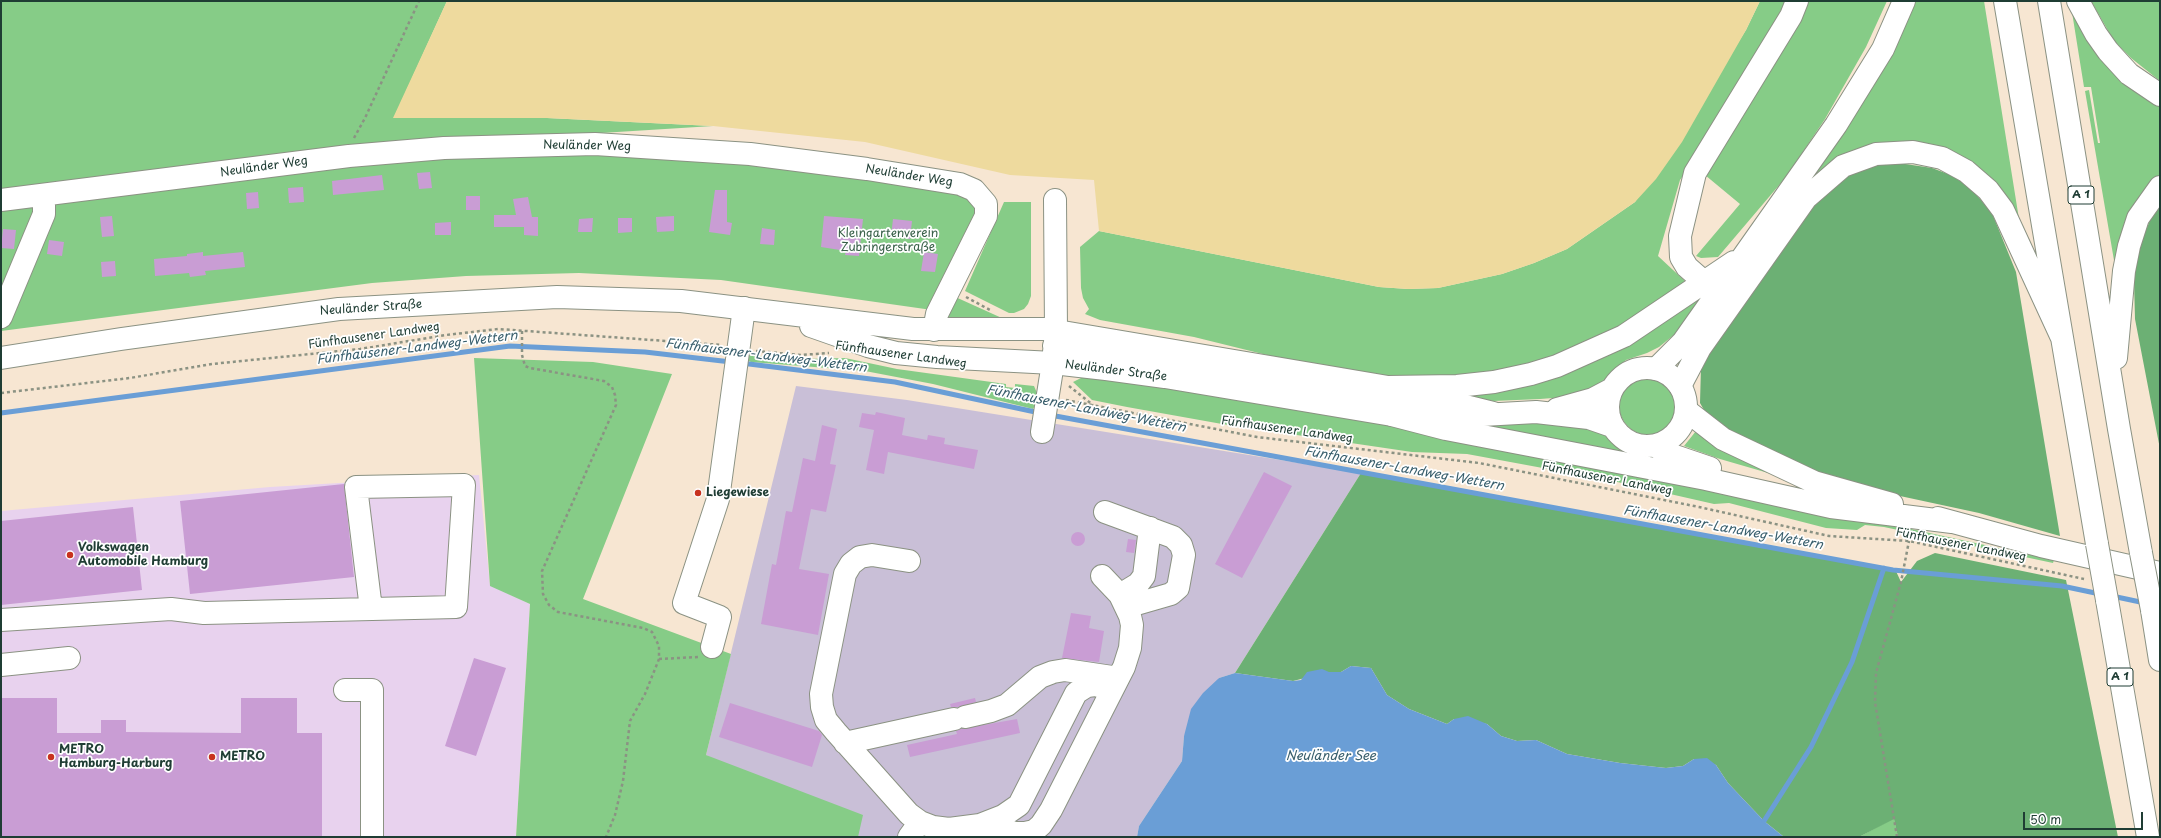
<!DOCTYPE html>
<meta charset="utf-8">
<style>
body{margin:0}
#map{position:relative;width:2161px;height:838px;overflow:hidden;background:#f7e6d2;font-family:"Playpen Sans",sans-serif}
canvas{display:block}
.frame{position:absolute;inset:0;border:2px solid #1f3d34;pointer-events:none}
.scale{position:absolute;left:2023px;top:812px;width:120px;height:18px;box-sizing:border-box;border:2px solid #1f3d34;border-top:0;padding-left:5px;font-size:12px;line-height:14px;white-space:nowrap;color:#1f3d34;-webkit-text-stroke:3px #fff;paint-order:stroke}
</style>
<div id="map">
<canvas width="2161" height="838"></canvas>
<div class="frame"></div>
<div class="scale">50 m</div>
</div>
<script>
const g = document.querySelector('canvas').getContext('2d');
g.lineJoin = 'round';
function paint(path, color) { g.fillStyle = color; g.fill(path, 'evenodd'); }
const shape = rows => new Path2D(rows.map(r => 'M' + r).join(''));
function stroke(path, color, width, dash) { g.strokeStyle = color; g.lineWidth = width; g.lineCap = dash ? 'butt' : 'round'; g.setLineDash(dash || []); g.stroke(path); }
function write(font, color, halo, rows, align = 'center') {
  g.font = font + ' "Playpen Sans",sans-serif'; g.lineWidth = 3.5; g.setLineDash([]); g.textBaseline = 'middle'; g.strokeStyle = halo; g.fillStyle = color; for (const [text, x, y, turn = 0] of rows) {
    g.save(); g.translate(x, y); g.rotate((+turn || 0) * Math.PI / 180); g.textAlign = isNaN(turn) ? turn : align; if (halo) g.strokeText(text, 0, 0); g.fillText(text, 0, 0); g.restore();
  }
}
paint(shape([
 [479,475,490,585,530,604,516,837,1,837,1,511,270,487]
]), '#e8d2ee');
paint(shape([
 [796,386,907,400,1361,473,1235,673,1219,678,1184,736,1182,761,1139,826,1137,837,858,837,706,755]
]), '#c9bfd7');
paint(shape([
 [1,1,447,1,394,118,547,118,713,126,537,137,1,191],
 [1760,1,1786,1,1754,60,1703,148,1680,180,1658,256,1687,283,1660,305,1592,343,1504,374,1397,378,1271,356,1194,337,1100,320,1085,314,1089,309,1083,298,1081,288,1080,247,1099,231,1379,287,1408,289,1438,288,1502,274,1534,263,1567,249,1635,202,1746,30],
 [1803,1,1887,1,1866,47,1825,119,1786,177,1718,257,1701,258,1696,256,1740,204,1705,175],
 [1908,1,1984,1,2019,219,1999,188,1937,149,1805,190],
 [2091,1,2160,1,2160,81,2131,58,2114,41],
 [2071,6,2160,100,2160,177,2116,272,2085,91,2089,90,2098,143,2100,143,2091,87,2084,87],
 [472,151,685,154,960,189,980,212,932,310,721,280,579,273,466,276,372,283,1,331,1,205],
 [1004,202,1031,202,1031,296,1028,304,1024,309,1014,313,1009,313,965,291],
 [1711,285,1689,318,1675,334,1659,347,1647,353,1626,360,1597,386,1566,397,1540,399,1493,401,1461,396,1478,395],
 [951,295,1004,319,947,321],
 [746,355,805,359,845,358,897,369,1006,384,1006,387,1015,388,1015,384,1034,386,1037,393,1036,404,1033,409,933,384,865,371,751,362,746,360],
 [474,358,593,362,672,374,583,599,731,654,706,755,863,815,858,837,516,837,530,604,490,586],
 [1087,375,1329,413,1796,504,2054,560,2053,563,1884,527,1865,525,1857,530,1826,528,1729,503,1714,504,1613,481,1467,454,1412,452,1222,424,1127,407,1092,400,1073,382],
 '1619 405a30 30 0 1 1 60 0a30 30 0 1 1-60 0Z',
 [1557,420,1606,434,1620,446,1630,451,1629,457,1485,426,1491,424],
 [1696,431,1782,477,1720,459,1684,446],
 [1894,818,1898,837,1859,837]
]), '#86cc87');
paint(shape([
 [1892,162,1932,168,1948,174,1969,186,1992,213,2016,272,2060,536,1979,513,1835,482,1730,434,1708,417,1700,403,1701,367,1711,345,1815,201,1836,183,1863,168],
 [2160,206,2160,449,2135,319,2134,281,2139,247,2151,218],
 [1361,473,1895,569,1901,582,1917,561,1935,553,2066,580,2118,837,1898,837,1894,819,1859,837,1784,837,1764,821,1728,783,1716,765,1694,759,1683,766,1666,768,1620,763,1567,754,1536,740,1517,741,1501,736,1487,724,1454,719,1447,724,1409,709,1387,695,1371,668,1351,666,1341,672,1329,672,1293,681,1235,673]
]), '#6cb074');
paint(shape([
 [447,1,1760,1,1746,30,1682,142,1656,179,1635,202,1567,249,1534,263,1502,274,1438,288,1408,289,1379,287,1099,231,1094,180,1010,175,865,142,713,126,547,118,393,118]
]), '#eeda9e');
paint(shape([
 [1351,666,1371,668,1387,695,1409,709,1447,724,1454,719,1468,716,1487,724,1501,736,1517,741,1536,740,1567,754,1620,763,1666,768,1683,766,1694,759,1707,758,1716,765,1728,783,1764,821,1784,837,1137,837,1139,826,1182,761,1184,736,1191,709,1203,693,1219,678,1235,673,1293,681,1301,680,1307,672,1322,669,1329,672,1341,672]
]), '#6a9ed6');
stroke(shape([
 [741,363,895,382,1040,413],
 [1,413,510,346,645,352,731,362],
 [1050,415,1893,570,2062,586,2100,594],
 [2112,596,2145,603],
 [1764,821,1811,747,1852,662,1884,568]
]), '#6a9ed6', 5);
paint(shape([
 [430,172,432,188,419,189,417,173],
 [382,175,384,190,333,195,332,181],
 [303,187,304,202,289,203,288,188],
 [715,190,727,190,727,222,732,223,730,235,709,232],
 [258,192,259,208,247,209,246,193],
 [466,196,480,196,480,210,466,210],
 [528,197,532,217,538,217,538,236,524,235,524,227,494,227,494,215,516,215,513,199],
 [112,216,114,236,102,237,100,217],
 [674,216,674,231,657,232,656,217],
 [824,216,863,219,859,256,845,255,846,251,821,247],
 [593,218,592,232,578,232,579,219],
 [618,218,632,218,632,232,618,233],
 [893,219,912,221,910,239,891,236],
 [451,222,451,235,435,235,435,223],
 [762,228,775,230,774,245,760,244],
 [3,229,16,230,14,249,1,248],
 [49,240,64,242,62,256,47,254],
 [203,252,203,256,243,252,245,267,205,271,206,275,190,277,189,273,155,276,154,259,187,256,187,254],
 [924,252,938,254,935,272,921,271],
 [115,261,116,276,102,277,101,262],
 [876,412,905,418,902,435,927,440,928,435,945,438,944,444,978,450,974,469,888,452,884,474,866,470,874,430,859,427,862,413,875,415],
 [822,425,837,429,830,464,836,465,826,512,811,509,799,569,829,574,818,635,761,624,772,564,776,565,786,511,792,512,803,458,815,461],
 [1264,472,1292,486,1242,578,1215,564],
 [344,484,354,577,190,594,180,501],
 [133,507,142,590,1,605,1,521],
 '1071 539a7 7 0 1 1 14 0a7 7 0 1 1-14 0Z',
 [1128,539,1136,540,1134,553,1126,552],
 [1071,613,1091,616,1089,628,1104,631,1099,662,1062,658],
 [474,658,506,668,476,756,445,746],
 [1,698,57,698,57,733,101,733,101,720,126,720,126,732,241,733,241,698,297,698,297,733,322,733,322,837,1,837],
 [975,698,976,702,958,707,951,707,950,704],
 [730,703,819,731,822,735,812,767,719,737],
 [1017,719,1020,733,910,757,907,745,957,734,956,731,961,729]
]), '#c99dd4');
const minor = shape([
 [1,200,349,156,444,148,595,144,750,154,867,169,960,184,974,190,986,204,986,216,937,314,934,330],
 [1703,281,1687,267,1681,257,1680,236,1695,173,1791,16,1797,1],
 [1,317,44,214,44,195],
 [1054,346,1438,408],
 [1042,432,1053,363,1056,331,1055,200],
 [1105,512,1173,537,1181,545,1184,555,1178,588,1171,594,1126,607],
 [909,561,872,555,860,557,851,564,845,574,821,694,822,707,826,720,836,732,909,814,920,822,933,827,949,829,980,825,992,826,1015,833,1025,833,1034,831,1041,825,1051,810,1124,667,1130,648,1132,625,1130,616,1120,595,1102,576],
 [1120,595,1138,584,1144,576,1150,528],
 [1,620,171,609,204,613,456,607,464,485,356,487,371,609],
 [712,647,720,617,684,603,718,499,744,308],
 [1,665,69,658],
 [345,690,372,690,372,837],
 [965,717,991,711,1007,705,1040,677,1053,672,1065,670,1112,677],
 [845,743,954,719],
 [980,825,1003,816,1019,805,1076,693,1087,686,1095,685,1112,689],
 [909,837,920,822]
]);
const major = shape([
 [811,326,868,346,896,353,937,357,1053,363,1106,369,1165,377,1392,415,1446,417,1536,412,1589,418,1612,426],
 [1,358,121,339,339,309,557,297,681,301,913,329,1045,329,1388,387,1493,413],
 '1608 407a39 39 0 1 1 78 0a39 39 0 1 1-78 0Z',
 [1557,409,1593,399,1612,389]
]);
const highway = shape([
 [2005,1,2097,544],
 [2049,1,2119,429,2141,553],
 [2078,1,2096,34,2108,51,2129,74,2160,95],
 [2116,358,2124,271,2129,246,2138,218,2160,187],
 [1656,369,1683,342,1836,125,1883,49,1904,1],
 [1680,386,1700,348,1806,198,1843,166,1876,154,1913,152,1942,158,1966,171,1988,190,2003,210,2062,338],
 [1388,387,1457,386,1494,382,1531,374,1557,366,1624,336,1734,262],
 [1687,411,1723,439,1814,482,1892,504],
 [1392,415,1446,429,1706,479,1831,507,1952,522],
 [1656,446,1666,453,1710,468],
 [1938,518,2041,546,2160,573],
 [2107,600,2148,837],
 [2152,610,2160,660]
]);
stroke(minor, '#8b9283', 24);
stroke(major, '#8b9283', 24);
stroke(highway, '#8b9283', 24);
stroke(shape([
 [354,138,365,118,419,1],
 [966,297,990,310],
 [522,331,522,355,525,366,530,368,604,381,612,387,615,395,616,405,542,571,543,594,549,605,558,612,643,628,652,632,659,646,659,659,645,694,630,721,623,781,615,815,606,837],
 [756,351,801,355,829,353],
 [1069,386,1093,405],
 [1,393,130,378,212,364,360,349,446,335,498,329,722,345],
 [1066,400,1257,437,1479,463,1699,507,1829,536,1909,541,2084,579],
 [659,659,698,657],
 [1897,837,1875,702,1876,673,1901,582,1909,541]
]), '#8b9283', 2.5, [3, 3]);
stroke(minor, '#fff', 22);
stroke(major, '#fff', 22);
stroke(highway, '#fff', 22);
const highwayBridge = shape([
 [2097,544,2107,600],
 [2141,553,2152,610]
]);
stroke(highwayBridge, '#8b9283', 24, []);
stroke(highwayBridge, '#fff', 22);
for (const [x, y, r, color] of [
 [698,493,4,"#c8321e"],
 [70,555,4,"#c8321e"],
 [51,757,4,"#c8321e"],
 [212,757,4,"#c8321e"]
]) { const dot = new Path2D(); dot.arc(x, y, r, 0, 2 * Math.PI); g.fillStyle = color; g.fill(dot); stroke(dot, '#fff', 1.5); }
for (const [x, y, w] of [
 [2081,195,26],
 [2120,677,26]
]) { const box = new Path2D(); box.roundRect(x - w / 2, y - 9, w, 18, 3); g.fillStyle = '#fff'; g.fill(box); stroke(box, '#1f3d34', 1); }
write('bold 11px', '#1f3d34', null, [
 ["A 1",2081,195],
 ["A 1",2120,677]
]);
write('12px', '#1f3d34', '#fff', [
 ["Neuländer Weg",587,146,1],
 ["Neuländer Weg",264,167,-8],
 ["Neuländer Weg",909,176,9],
 ["Neuländer Straße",371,308,-4],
 ["Fünfhausener Landweg",374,336,-8],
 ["Fünfhausener Landweg",901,355,8],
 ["Neuländer Straße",1116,371,7],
 ["Fünfhausener Landweg",1287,430,8],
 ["Fünfhausener Landweg",1607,479,11],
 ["Fünfhausener Landweg",1961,545,11]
]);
write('12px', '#396149', '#fff', [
 ["Kleingartenverein",888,234],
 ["Zubringerstraße",888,248]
]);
write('bold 12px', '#1f3d34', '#fff', [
 ["Liegewiese",706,493],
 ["Volkswagen",78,548],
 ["Automobile Hamburg",78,562],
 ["METRO",59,750],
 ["Hamburg-Harburg",59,764],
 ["METRO",220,757]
], 'left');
write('italic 13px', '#395f6d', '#fff', [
 ["Fünfhausener-Landweg-Wettern",417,348,-7],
 ["Fünfhausener-Landweg-Wettern",766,356,7],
 ["Fünfhausener-Landweg-Wettern",1086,409,11],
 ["Fünfhausener-Landweg-Wettern",1404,469,10],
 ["Fünfhausener-Landweg-Wettern",1723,528,10],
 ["Neuländer See",1331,756]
]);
</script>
